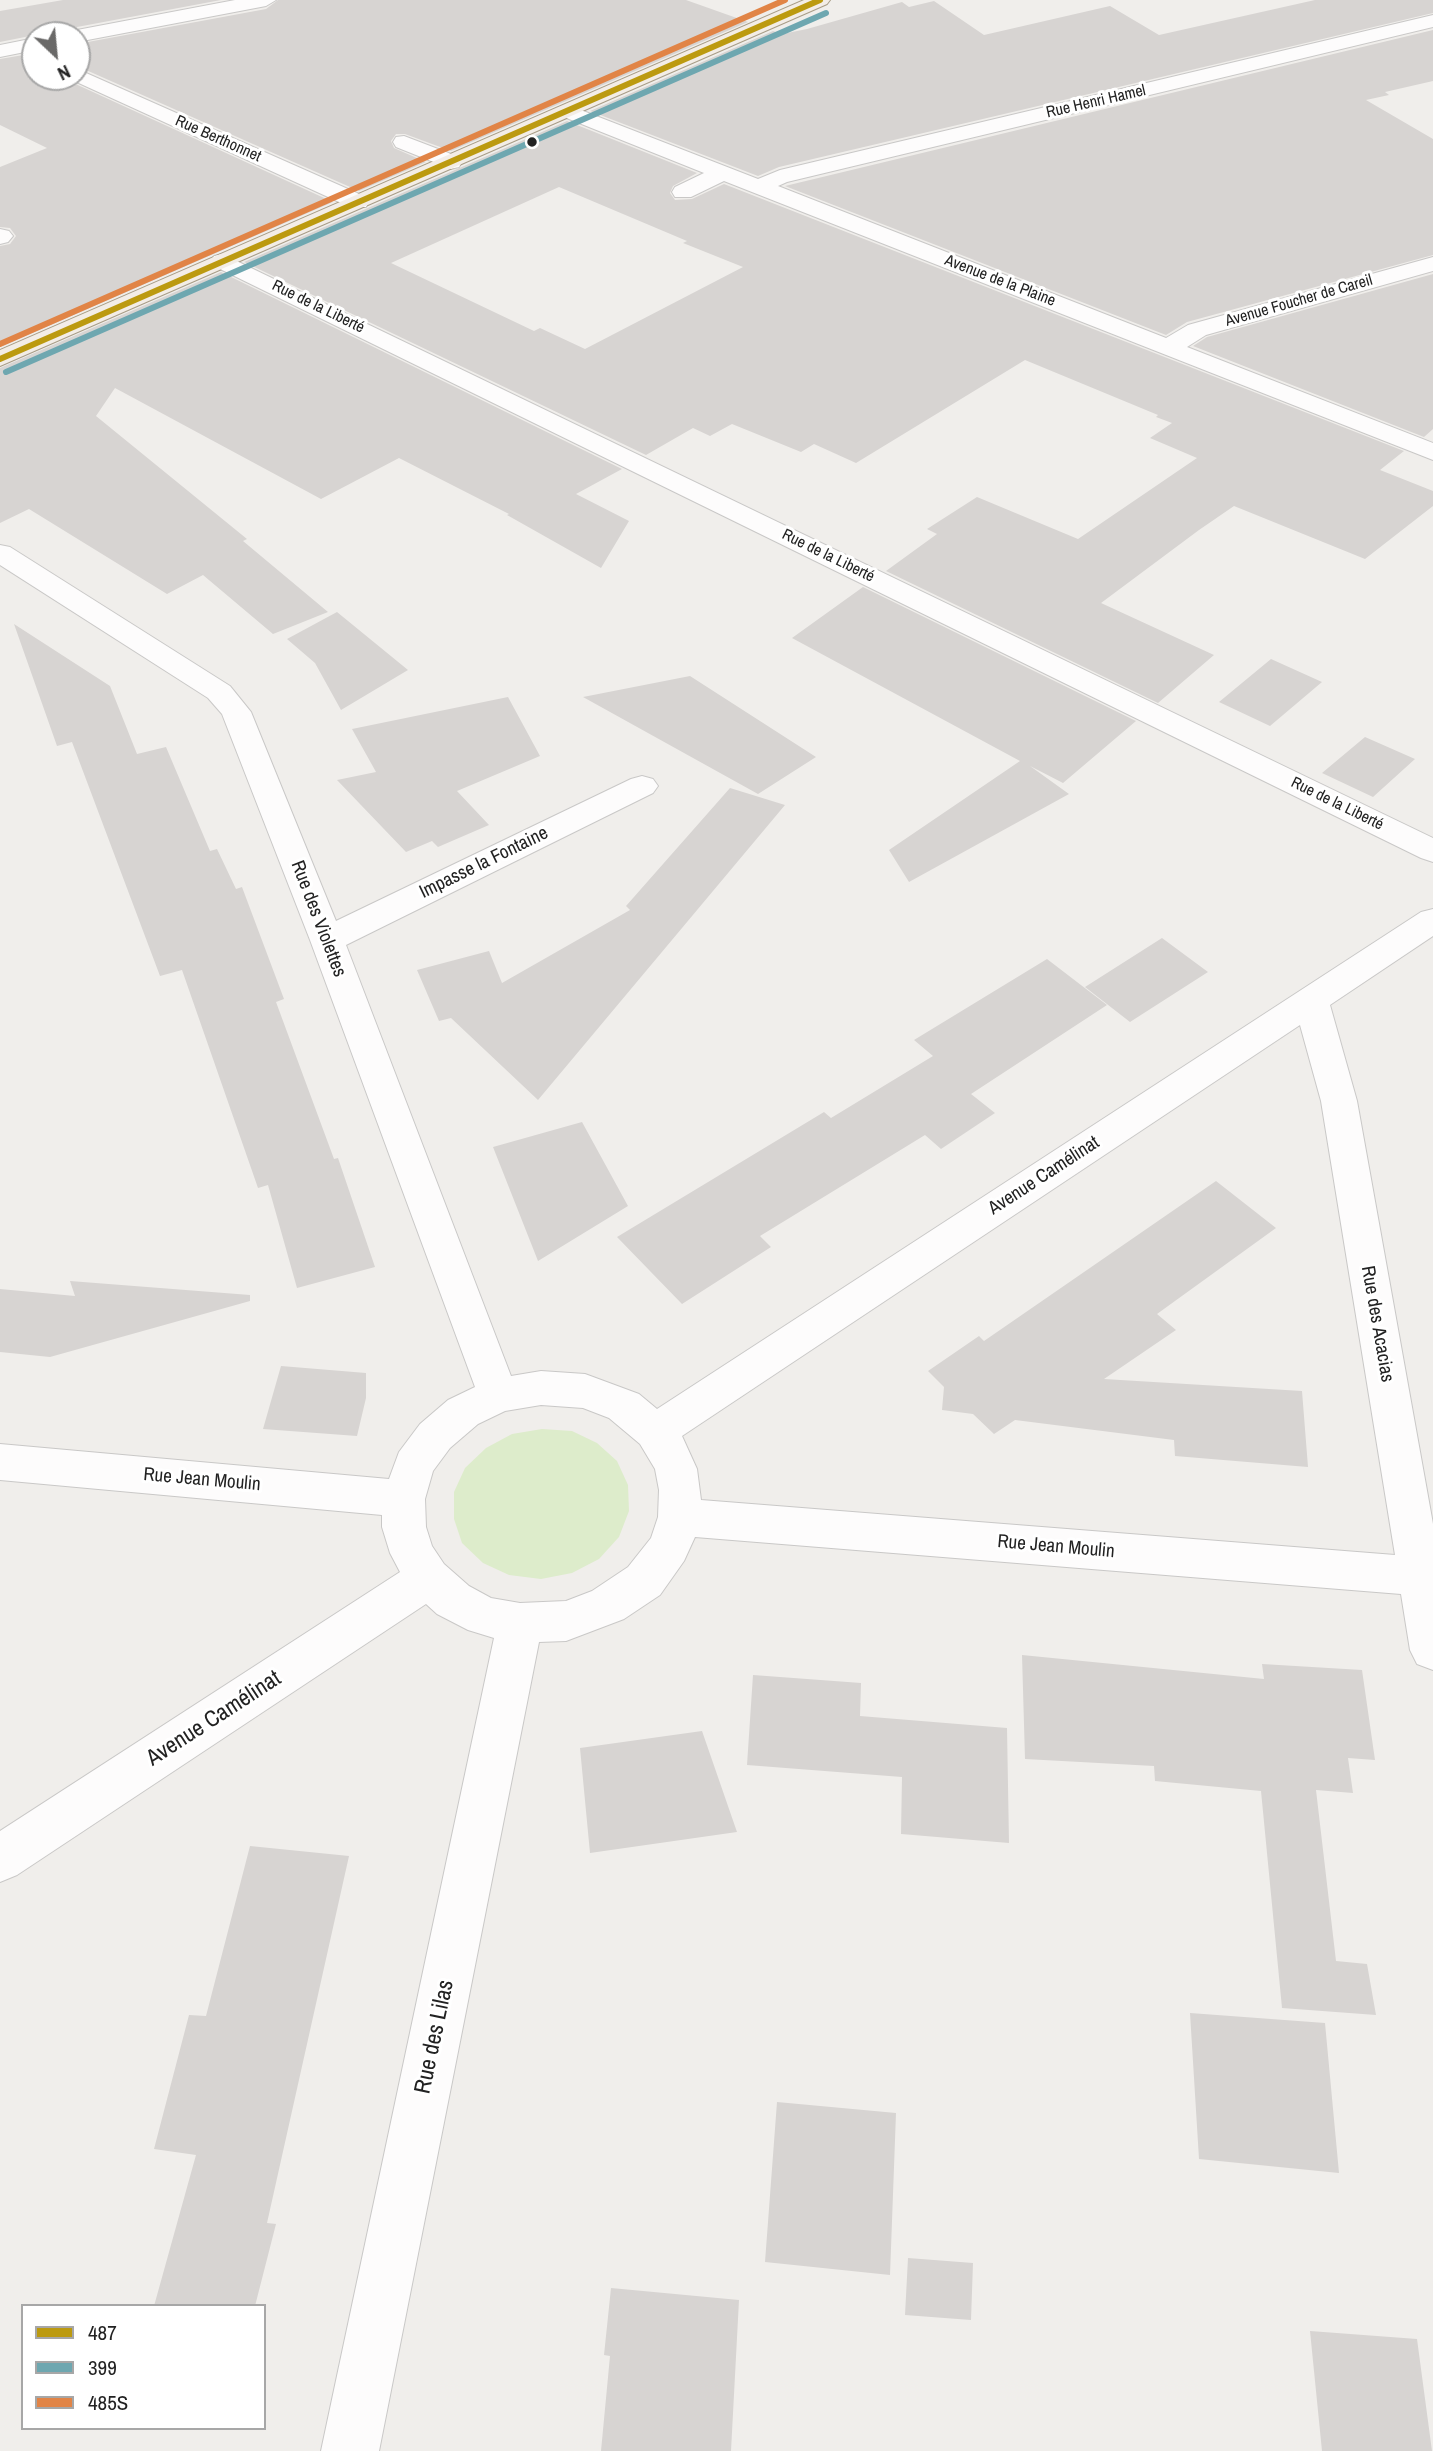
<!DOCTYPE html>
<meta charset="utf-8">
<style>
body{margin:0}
#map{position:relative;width:1433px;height:2451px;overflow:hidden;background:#f0eeeb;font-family:"Archivo Narrow",sans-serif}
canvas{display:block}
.legend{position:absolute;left:21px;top:2304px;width:245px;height:126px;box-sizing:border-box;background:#fff;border:2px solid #a7a7a7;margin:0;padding:9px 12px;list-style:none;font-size:21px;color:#222}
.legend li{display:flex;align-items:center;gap:14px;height:35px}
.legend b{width:35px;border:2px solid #a7a7a7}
.north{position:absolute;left:21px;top:21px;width:70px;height:70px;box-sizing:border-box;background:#fff;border:2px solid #a7a7a7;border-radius:50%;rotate:154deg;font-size:19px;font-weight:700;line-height:28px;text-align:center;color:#222}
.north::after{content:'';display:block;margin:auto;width:24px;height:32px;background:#6a6968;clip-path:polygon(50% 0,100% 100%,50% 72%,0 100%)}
</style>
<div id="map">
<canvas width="1433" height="2451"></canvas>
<ul class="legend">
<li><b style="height:9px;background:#bc9a10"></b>487</li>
<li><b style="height:9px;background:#6ea7b0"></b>399</li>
<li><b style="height:9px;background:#e18446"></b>485S</li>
</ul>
<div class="north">N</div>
</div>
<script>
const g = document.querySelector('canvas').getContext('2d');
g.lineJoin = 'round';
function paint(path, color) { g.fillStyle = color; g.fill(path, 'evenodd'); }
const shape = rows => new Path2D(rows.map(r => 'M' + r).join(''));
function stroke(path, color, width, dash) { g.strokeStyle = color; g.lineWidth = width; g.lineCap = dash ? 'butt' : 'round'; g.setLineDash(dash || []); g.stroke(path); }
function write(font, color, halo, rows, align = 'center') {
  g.font = font + ' "Archivo Narrow",sans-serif'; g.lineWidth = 6; g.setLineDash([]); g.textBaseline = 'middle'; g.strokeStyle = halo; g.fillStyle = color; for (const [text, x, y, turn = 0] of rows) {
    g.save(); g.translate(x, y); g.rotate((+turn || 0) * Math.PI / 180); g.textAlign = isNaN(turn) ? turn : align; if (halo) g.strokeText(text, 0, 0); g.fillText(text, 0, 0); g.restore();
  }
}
paint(shape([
 [542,1429,572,1431,597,1443,617,1461,628,1485,629,1511,619,1537,599,1559,572,1573,541,1579,509,1575,483,1563,462,1543,454,1519,454,1492,465,1468,486,1448,512,1434]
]), '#ddeccb');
paint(shape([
 [63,0,221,0,77,27,66,35,35,35,0,42,0,11],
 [278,0,686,0,748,22,451,151,405,134,396,134,391,141,394,148,426,162,359,191,77,66,77,44,266,9],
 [1315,0,1433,0,1433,13,779,167,758,176,590,111,773,31,782,34,807,29,902,2,909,7,934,1,984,35,1110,6,1159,35],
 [1433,30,1433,81,1385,92,1389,95,1366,100,1433,139,1433,255,1187,322,1166,335,785,186],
 [35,53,35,77,65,77,69,81,333,202,0,347,0,246,10,244,16,236,10,228,0,227,0,167,47,148,0,125,0,59],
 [567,121,697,173,673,186,670,193,675,200,692,199,724,184,1404,451,1380,470,1433,491,1433,506,1365,559,1234,506,1199,530,1101,603,1214,655,1158,703,886,571,937,534,927,529,977,497,1078,539,1197,458,1150,438,1172,423,1156,417,1158,415,1025,360,856,463,814,444,801,452,732,424,710,436,693,428,646,455,244,262],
 [559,187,687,241,683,243,743,267,585,349,540,328,534,331,391,263],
 [221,272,622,469,576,494,629,521,601,568,507,515,509,514,399,458,321,499,115,388,96,416,247,539,243,541,328,612,273,634,203,575,167,594,29,509,0,523,0,368],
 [1433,274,1433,429,1424,437,1193,346,1207,337],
 [863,587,1136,721,1063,783,1030,766,1069,794,909,882,889,850,1020,761,792,638],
 [337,612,408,670,341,710,315,663,287,639],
 [14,624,110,686,137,754,166,747,210,851,217,849,236,889,242,887,284,999,276,1002,334,1159,338,1158,375,1267,297,1288,268,1185,258,1188,182,970,160,976,72,742,57,746],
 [1271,659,1322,682,1270,726,1219,702],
 [690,676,816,757,758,794,583,697],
 [508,697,540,756,457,791,489,825,438,847,432,841,406,852,337,780,376,772,352,729],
 [1365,737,1415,759,1373,797,1322,773],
 [730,788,785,805,538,1100,451,1018,439,1021,417,970,489,951,502,983,630,910,626,906],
 [1162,938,1208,972,1130,1022,1085,987],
 [1047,959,1107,1005,971,1094,995,1113,941,1149,925,1135,760,1236,771,1247,682,1304,617,1237,824,1112,831,1118,933,1056,914,1040],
 [582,1122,628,1206,538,1261,493,1147],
 [1216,1181,1276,1228,1157,1314,1176,1330,1104,1379,1302,1391,1308,1467,1175,1456,1174,1440,1015,1420,994,1434,973,1414,942,1410,944,1387,928,1371,979,1336,984,1341],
 [70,1281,250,1295,250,1301,50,1357,0,1352,0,1289,75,1296],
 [281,1366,366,1373,366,1398,357,1436,263,1429],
 [1022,1655,1264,1679,1262,1664,1362,1670,1375,1760,1348,1758,1353,1793,1316,1790,1336,1961,1367,1964,1376,2015,1282,2008,1261,1791,1155,1781,1154,1766,1025,1759],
 [753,1675,861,1683,860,1716,1007,1728,1009,1843,901,1834,902,1777,747,1765],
 [702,1731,737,1832,590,1853,580,1748],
 [250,1846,349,1856,267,2223,276,2224,255,2306,154,2306,196,2155,154,2149,189,2015,206,2016],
 [1190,2013,1325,2023,1339,2173,1199,2159],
 [777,2102,896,2113,890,2275,765,2262],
 [908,2258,973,2263,971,2320,905,2315],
 [611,2288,739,2300,731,2451,601,2451,610,2356,604,2355],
 [1310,2331,1417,2339,1432,2451,1322,2451]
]), '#d7d4d2');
const minor = shape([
 [235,0,276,0,266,6,77,42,77,35,68,35,77,30,235,0],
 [1433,15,1433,27,787,182,778,186,1166,338,1188,325,1433,257,1433,271,1206,335,1187,347,1433,443,1433,460,724,181,691,197,675,197,672,192,675,187,704,173,559,115,555,111,559,107,573,107,758,179,780,170,1433,15],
 [35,38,35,50,0,57,0,45,35,38],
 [77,69,366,197,369,202,366,207,350,207,70,79,68,77,77,77,77,69],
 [404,136,459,157,462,162,459,167,451,169,396,147,393,142,396,137,404,136],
 [0,229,9,231,13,236,8,242,0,244,0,229],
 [222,254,1433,838,1433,862,1421,858,214,266,210,261,214,256,222,254],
 [0,545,10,547,230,686,251,712,336,921,631,779,642,776,653,779,658,786,653,793,346,945,511,1376,541,1371,585,1374,639,1394,657,1409,1421,912,1433,909,1433,936,1330,1005,1357,1101,1433,1524,1433,1670,1417,1664,1410,1650,1401,1594,695,1537,684,1561,660,1595,624,1619,566,1641,539,1642,379,2451,321,2451,494,1638,468,1630,437,1614,426,1604,17,1875,0,1882,0,1831,400,1572,390,1553,382,1527,382,1515,0,1480,0,1444,389,1479,399,1452,420,1424,448,1400,475,1387,310,940,222,714,208,698,0,565,0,545],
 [1300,1025,1321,1101,1395,1555,701,1500,697,1469,682,1436,1300,1025],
 [541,1405,583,1408,609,1418,640,1444,655,1469,659,1490,658,1517,651,1538,628,1567,592,1591,566,1601,520,1603,491,1598,469,1586,444,1564,432,1546,426,1527,425,1499,433,1471,450,1448,478,1424,505,1411,541,1405]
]);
const major = shape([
 [804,0,830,0,827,4,0,366,0,350,804,0]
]);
stroke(minor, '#c9c8c7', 2);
stroke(major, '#a79c86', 2);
paint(minor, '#fdfcfc');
paint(major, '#f3ede7');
stroke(shape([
 [0,359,820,0]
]), '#bc9a10', 6);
stroke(shape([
 [6,372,826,13]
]), '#6ea7b0', 6);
stroke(shape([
 [0,344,785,0]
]), '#e18446', 6);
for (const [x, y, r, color] of [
 [532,142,6,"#222"]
]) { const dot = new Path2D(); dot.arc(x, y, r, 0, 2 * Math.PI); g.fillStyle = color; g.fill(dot); stroke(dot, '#fff', 2.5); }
write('16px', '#222', '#fff', [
 ["Rue Henri Hamel",1096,102,-13],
 ["Rue Berthonnet",218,139,24],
 ["Avenue de la Plaine",1000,281,21],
 ["Avenue Foucher de Careil",1299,301,-16],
 ["Rue de la Liberté",318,307,26],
 ["Rue de la Liberté",828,556,26],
 ["Rue de la Liberté",1337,804,26]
]);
write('19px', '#222', '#fff', [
 ["Impasse la Fontaine",484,863,-26],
 ["Rue des Violettes",318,919,69],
 ["Avenue Camélinat",1044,1176,-33],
 ["Rue des Acacias",1377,1324,80],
 ["Rue Jean Moulin",202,1480,5],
 ["Rue Jean Moulin",1056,1547,5]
]);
write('23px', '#222', '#fff', [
 ["Avenue Camélinat",214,1719,-33],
 ["Rue des Lilas",435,2037,-78]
]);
</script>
